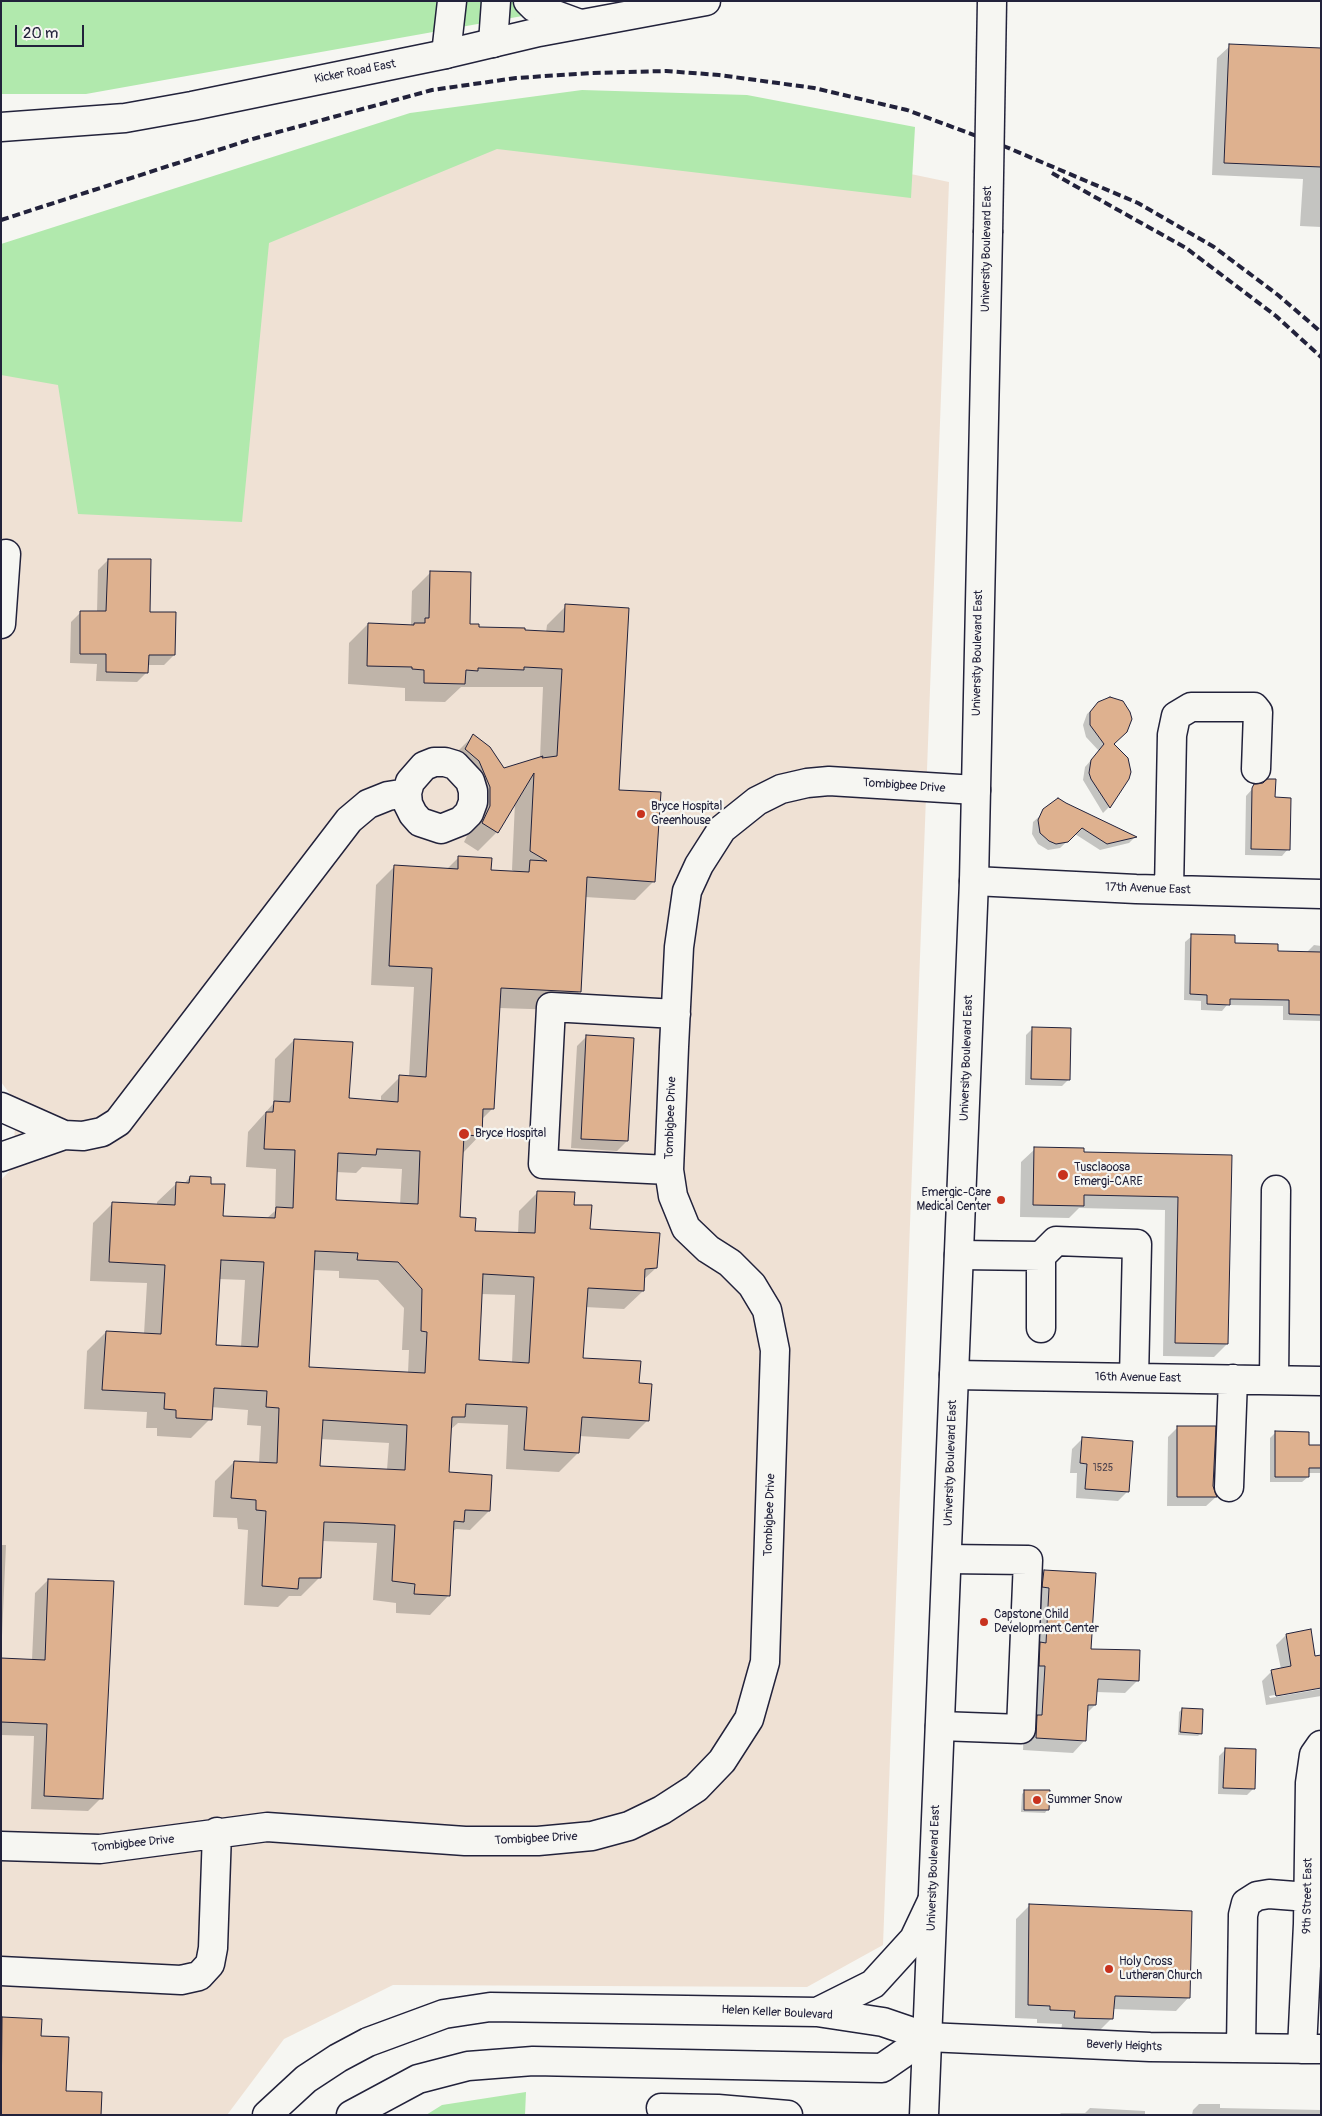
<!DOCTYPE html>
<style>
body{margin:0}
#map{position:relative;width:1322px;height:2116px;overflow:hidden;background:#f6f6f2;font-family:Pangolin,sans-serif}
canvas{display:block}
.frame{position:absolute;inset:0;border:2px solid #22223b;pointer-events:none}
.scale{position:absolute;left:15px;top:25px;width:69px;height:22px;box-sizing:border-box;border:2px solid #22223b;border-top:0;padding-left:6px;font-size:15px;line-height:18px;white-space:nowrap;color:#22223b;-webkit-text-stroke:4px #f6f6f2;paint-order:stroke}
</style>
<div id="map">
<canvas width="1322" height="2116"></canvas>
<div class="frame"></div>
<div class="scale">20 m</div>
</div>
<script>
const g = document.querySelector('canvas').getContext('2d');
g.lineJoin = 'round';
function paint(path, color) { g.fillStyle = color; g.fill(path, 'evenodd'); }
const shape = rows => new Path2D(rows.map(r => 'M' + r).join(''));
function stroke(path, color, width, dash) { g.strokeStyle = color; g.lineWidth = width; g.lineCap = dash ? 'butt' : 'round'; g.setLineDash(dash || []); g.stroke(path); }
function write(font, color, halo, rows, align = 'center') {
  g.font = font + ' Pangolin,sans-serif'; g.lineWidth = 4.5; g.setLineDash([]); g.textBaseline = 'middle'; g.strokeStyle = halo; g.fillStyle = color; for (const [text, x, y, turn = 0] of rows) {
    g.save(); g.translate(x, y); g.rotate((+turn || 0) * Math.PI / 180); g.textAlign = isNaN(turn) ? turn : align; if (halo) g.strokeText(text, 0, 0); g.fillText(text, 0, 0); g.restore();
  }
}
paint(shape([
 [719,134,949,182,883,1945,807,1987,393,1985,284,2039,227,2115,1,2115,1,1180,13,1167,16,1102,1,1082,1,296,379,141]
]), '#efe1d4');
paint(shape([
 [1,1,529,1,528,15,86,94,1,94],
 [582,90,747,95,915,127,911,198,497,149,269,243,242,522,78,514,58,385,1,375,1,244,410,113],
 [526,2092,525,2115,426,2115,442,2105]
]), '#b1e9ad');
paint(shape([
 [1230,46,1321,51,1321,227,1300,226,1303,179,1212,175,1217,58],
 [108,560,148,613,174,655,164,665,147,665,147,672,137,682,96,681,97,664,70,663,71,622,81,612,97,613,98,570],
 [431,572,468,625,478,628,546,633,547,625,566,606,617,791,654,881,635,900,585,897,580,991,561,1010,499,1008,493,1108,481,1120,480,1135,462,1154,458,1218,474,1232,518,1234,519,1211,538,1192,573,1206,589,1230,656,1268,643,1280,643,1291,624,1309,585,1307,582,1359,638,1384,648,1420,629,1439,579,1436,578,1453,559,1472,506,1469,508,1425,458,1423,450,1430,447,1473,489,1511,470,1530,456,1529,452,1532,448,1596,430,1615,396,1613,396,1603,373,1600,377,1543,322,1541,320,1577,301,1596,289,1596,278,1607,244,1605,248,1530,238,1529,237,1518,213,1517,215,1481,234,1462,259,1463,261,1426,247,1425,248,1410,211,1407,210,1419,191,1438,157,1436,157,1428,146,1428,147,1412,84,1409,87,1351,106,1332,144,1334,147,1283,90,1281,93,1223,112,1204,157,1206,157,1202,176,1184,184,1184,190,1177,210,1185,222,1217,266,1219,275,1211,276,1169,246,1167,248,1132,273,1104,275,1059,294,1040,348,1099,381,1102,381,1096,400,1077,409,1077,414,987,371,985,376,885,395,866,447,869,459,857,490,871,516,872,512,870,515,802,497,832,478,851,464,842,472,826,455,754,474,735,503,769,540,758,543,687,461,687,445,702,405,701,405,688,348,684,349,643,368,624,411,626,412,591],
 [362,1167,402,1169,400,1205,334,1201,336,1172,356,1173],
 [313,1270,339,1271,339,1278,378,1280,404,1308,402,1350,409,1350,408,1373,308,1368],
 [218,1279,245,1280,241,1347,215,1346],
 [481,1294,515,1295,512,1363,477,1361],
 [320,1439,389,1443,387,1470,318,1467],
 [1104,700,1112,744,1109,807,1103,813,1083,780,1085,767,1099,751,1086,737,1083,725,1087,714],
 [1255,786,1274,798,1288,849,1282,856,1245,855,1246,796],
 [1058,800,1135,837,1129,843,1100,850,1075,834,1060,848,1048,850,1038,844,1032,834,1033,822],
 [1192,936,1276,953,1307,952,1314,945,1321,946,1321,1021,1283,1020,1283,1006,1227,1005,1222,1011,1201,1010,1201,1001,1184,1000,1185,942],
 [1033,1028,1069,1079,1062,1086,1025,1085,1026,1035],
 [587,1036,627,1141,617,1151,571,1148,577,1046],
 [1035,1149,1083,1153,1231,1156,1227,1344,1214,1357,1163,1356,1165,1210,1079,1208,1069,1218,1020,1217,1021,1162],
 [1178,1427,1216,1497,1206,1506,1167,1506,1168,1437],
 [1276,1432,1308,1446,1321,1446,1321,1473,1308,1473,1308,1477,1302,1482,1270,1482,1270,1438],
 [1082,1439,1128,1491,1118,1501,1076,1498,1077,1473,1070,1473,1072,1449],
 [1,1545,6,1545,1,1659,32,1660,35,1593,48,1580,101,1798,88,1811,31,1809,34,1736,1,1735],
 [1044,1571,1090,1650,1138,1680,1125,1693,1096,1692,1095,1705,1087,1713,1085,1740,1073,1753,1023,1750,1031,1584],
 [1286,1635,1321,1687,1269,1696,1270,1698,1321,1689,1321,1696,1266,1705,1262,1681,1272,1671,1281,1669,1276,1645],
 [1182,1709,1201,1733,1198,1736,1178,1735,1179,1712],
 [1226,1749,1253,1789,1247,1795,1218,1794,1219,1756],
 [1025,1791,1047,1810,1045,1813,1021,1812,1022,1794],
 [1029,1906,1189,1997,1176,2011,1112,2009,1111,2019,1098,2032,1061,2031,1062,2024,1037,2023,1037,2019,1015,2018,1016,1919],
 [3,2018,40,2037,65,2092,1,2115],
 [1199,2104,1220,2104,1220,2108,1321,2110,1321,2115,1192,2115,1193,2110],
 [1090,2108,1145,2111,1145,2115,1059,2115,1061,2113,1085,2113]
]), '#0003');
const building = shape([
 [1229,44,1321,48,1321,167,1224,163,1229,44],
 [108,559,151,559,150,612,176,612,175,655,149,655,148,673,106,672,106,654,80,654,80,611,106,611,108,559],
 [430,571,471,572,470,624,479,624,479,627,525,628,525,630,564,632,565,604,629,608,619,790,661,792,655,882,587,877,581,992,501,988,494,1109,483,1109,482,1136,464,1135,460,1217,476,1218,475,1231,535,1233,537,1191,575,1192,574,1205,592,1205,590,1229,660,1233,657,1268,645,1269,644,1291,588,1288,583,1358,641,1361,639,1383,652,1384,649,1421,582,1417,579,1453,524,1450,527,1407,466,1404,465,1417,452,1417,449,1472,492,1475,490,1511,465,1510,464,1522,454,1521,450,1596,414,1594,415,1584,392,1581,395,1525,355,1523,324,1522,321,1578,299,1578,298,1589,262,1586,266,1511,256,1510,256,1500,231,1498,234,1461,277,1463,279,1408,266,1407,267,1391,214,1388,212,1420,176,1418,176,1410,164,1409,165,1393,102,1390,106,1331,161,1334,165,1265,109,1262,112,1202,175,1205,176,1182,189,1183,190,1176,211,1177,211,1184,225,1184,223,1216,275,1218,276,1207,293,1208,295,1150,264,1149,266,1112,273,1112,274,1101,290,1102,294,1039,353,1042,349,1098,398,1102,399,1075,426,1077,432,968,389,966,394,865,458,869,458,856,492,858,491,870,529,872,530,860,547,861,530,851,534,773,498,833,482,823,490,806,490,787,479,761,465,749,473,734,490,747,504,768,543,756,542,758,557,756,562,669,524,667,524,670,478,668,478,671,466,670,465,684,424,683,424,670,412,669,412,667,367,666,368,623,414,625,414,623,425,623,425,618,429,618,430,571],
 [377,1149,420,1151,418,1204,336,1200,338,1153,376,1155,377,1149],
 [315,1251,358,1253,357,1260,398,1262,422,1289,421,1331,427,1332,425,1373,309,1367,315,1251],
 [221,1260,264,1262,258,1347,216,1345,221,1260],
 [483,1274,534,1277,529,1363,479,1360,483,1274],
 [323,1420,407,1425,405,1470,320,1466,323,1420],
 [1110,697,1123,701,1130,712,1132,719,1127,732,1114,744,1128,758,1131,772,1129,779,1110,808,1091,779,1089,773,1091,760,1104,744,1090,725,1090,712,1098,702,1110,697],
 [1267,779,1276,779,1275,797,1291,798,1290,850,1251,849,1252,788,1254,784,1263,783,1267,779],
 [1058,798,1066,803,1137,837,1107,844,1082,828,1068,842,1056,844,1049,841,1040,833,1038,820,1043,809,1058,798],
 [1191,934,1235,935,1235,943,1278,944,1278,951,1321,952,1321,1015,1289,1014,1289,1000,1230,999,1230,1005,1207,1004,1207,995,1190,994,1191,934],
 [1032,1027,1071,1028,1070,1080,1031,1079,1032,1027],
 [586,1035,634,1038,628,1141,581,1139,586,1035],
 [1034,1147,1084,1148,1084,1152,1232,1155,1228,1344,1175,1343,1178,1197,1084,1195,1084,1206,1033,1205,1034,1147],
 [1177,1426,1216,1426,1213,1486,1217,1497,1177,1497,1177,1426],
 [1275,1431,1309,1432,1309,1445,1321,1445,1321,1468,1309,1468,1309,1477,1275,1477,1275,1431],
 [1082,1437,1133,1441,1129,1492,1085,1489,1087,1464,1080,1463,1082,1437],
 [1044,1570,1096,1573,1091,1649,1140,1650,1139,1681,1098,1679,1096,1705,1088,1705,1086,1741,1036,1738,1037,1715,1042,1715,1045,1666,1039,1666,1040,1642,1046,1643,1049,1588,1042,1587,1044,1570],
 [48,1579,114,1581,103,1799,44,1796,47,1724,1,1722,1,1658,45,1660,48,1579],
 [1311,1629,1315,1656,1321,1655,1321,1688,1276,1696,1271,1670,1291,1666,1286,1634,1311,1629],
 [1182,1708,1203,1709,1202,1734,1180,1732,1182,1708],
 [1225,1748,1256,1749,1255,1789,1223,1788,1225,1748],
 [1024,1790,1050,1790,1049,1810,1024,1810,1024,1790],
 [1029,1904,1192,1911,1190,1998,1115,1996,1113,2019,1074,2018,1075,2011,1050,2010,1050,2006,1028,2005,1029,1904],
 [2,2017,42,2019,41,2036,69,2037,66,2091,102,2092,101,2115,1,2115,2,2017]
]);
paint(building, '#deb18f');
stroke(building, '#22223b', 1);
const minor = shape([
 [528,1,534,7,580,24],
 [493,43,496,1],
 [446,54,452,1],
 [1,624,6,554],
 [974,881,1136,889,1321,894],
 [1169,890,1172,735,1176,716,1191,707,1254,707,1258,712,1256,769],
 [1,1107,64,1135],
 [1,1157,64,1135,83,1136,102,1132,118,1122,349,820,368,804,388,796,407,793,408,804,413,814,420,822,441,829,461,821,469,813,473,802,473,791,470,781,455,765,445,762,434,762,424,766,410,782,407,793],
 [669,1170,543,1164,551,1007,676,1014],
 [959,1255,1041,1256,1056,1241,1137,1244,1134,1378],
 [1041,1328,1041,1256],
 [954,1375,1321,1381],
 [1274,1380,1276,1190],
 [1229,1487,1233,1379],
 [940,1726,1021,1729,1028,1560,947,1559],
 [1,1846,100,1849,267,1827,465,1841,538,1841,592,1836,629,1826,662,1810,696,1788,722,1761,749,1719,765,1662,775,1350,767,1310,752,1285,730,1263,708,1249,686,1228,673,1196,669,1170,674,1047,679,947,687,891,699,865,722,829,757,801,781,789,807,783,829,781,976,790],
 [1,1971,181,1980,199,1976,210,1964,213,1948,217,1832],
 [817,2012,873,1984,914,1939,932,1901],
 [1241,2048,1243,1915,1246,1903,1257,1896,1269,1894,1308,1897],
 [1302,2049,1308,1924,1310,1783,1314,1755,1321,1745],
 [661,2108,718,2109,788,2115],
 [267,2115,306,2079,338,2058,368,2042,444,2014,490,2007,817,2012,883,2022,927,2037,1150,2047,1321,2049],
 [351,2115,418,2079,468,2066,533,2061,882,2068,927,2037]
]);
const major = shape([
 [1,127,125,118,192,106,446,54,539,32,706,1],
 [924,2115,974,881,988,233]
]);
stroke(minor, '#22223b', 31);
stroke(major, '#22223b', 31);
stroke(minor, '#f6f6f2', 28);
stroke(major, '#f6f6f2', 28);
stroke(shape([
 [1052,173,1186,248,1276,316,1321,357],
 [1,220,249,140,432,90,516,78,592,73,666,71,719,75,814,88,907,110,1006,147,1138,203,1214,247,1278,295,1321,332]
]), '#22223b', 4, [8, 4]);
const majorBridge = shape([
 [988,233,992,1]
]);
stroke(majorBridge, '#22223b', 31, []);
stroke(majorBridge, '#f6f6f2', 28);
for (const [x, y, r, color] of [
 [641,814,5,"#c8321e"],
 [464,1134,6,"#c8321e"],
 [1063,1175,6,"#c8321e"],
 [1001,1200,5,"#c8321e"],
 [984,1622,5,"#c8321e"],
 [1037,1800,5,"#c8321e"],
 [1109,1969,5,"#c8321e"]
]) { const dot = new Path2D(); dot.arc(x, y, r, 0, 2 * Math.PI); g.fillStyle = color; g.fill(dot); stroke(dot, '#f6f6f2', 2); }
write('10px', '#514650', null, [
 ["1525",1103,1468]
]);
write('12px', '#22223b', '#f6f6f2', [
 ["Kicker Road East",355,72,-11],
 ["University Boulevard East",987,249,-89],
 ["University Boulevard East",978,653,-89],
 ["Tombigbee Drive",904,786,4],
 ["17th Avenue East",1148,889,2],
 ["University Boulevard East",967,1058,-88],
 ["Tombigbee Drive",671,1118,-88],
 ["16th Avenue East",1138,1378,1],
 ["University Boulevard East",951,1463,-88],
 ["Tombigbee Drive",770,1515,-88],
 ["Tombigbee Drive",536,1839,-3],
 ["Tombigbee Drive",133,1844,-6],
 ["University Boulevard East",934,1868,-88],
 ["9th Street East",1308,1896,-89],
 ["Helen Keller Boulevard",777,2013,3],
 ["Beverly Heights",1124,2046,2]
]);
write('12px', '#22223b', '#f6f6f2', [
 ["Bryce Hospital",651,807],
 ["Greenhouse",651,821],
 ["Bryce Hospital",475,1134],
 ["Tusclaoosa",1074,1168],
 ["Emergi-CARE",1074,1182],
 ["Emergic-Care",991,1193,"right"],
 ["Medical Center",991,1207,"right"],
 ["Capstone Child",994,1615],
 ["Development Center",994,1629],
 ["Summer Snow",1047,1800],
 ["Holy Cross",1119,1962],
 ["Lutheran Church",1119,1976]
], 'left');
</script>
